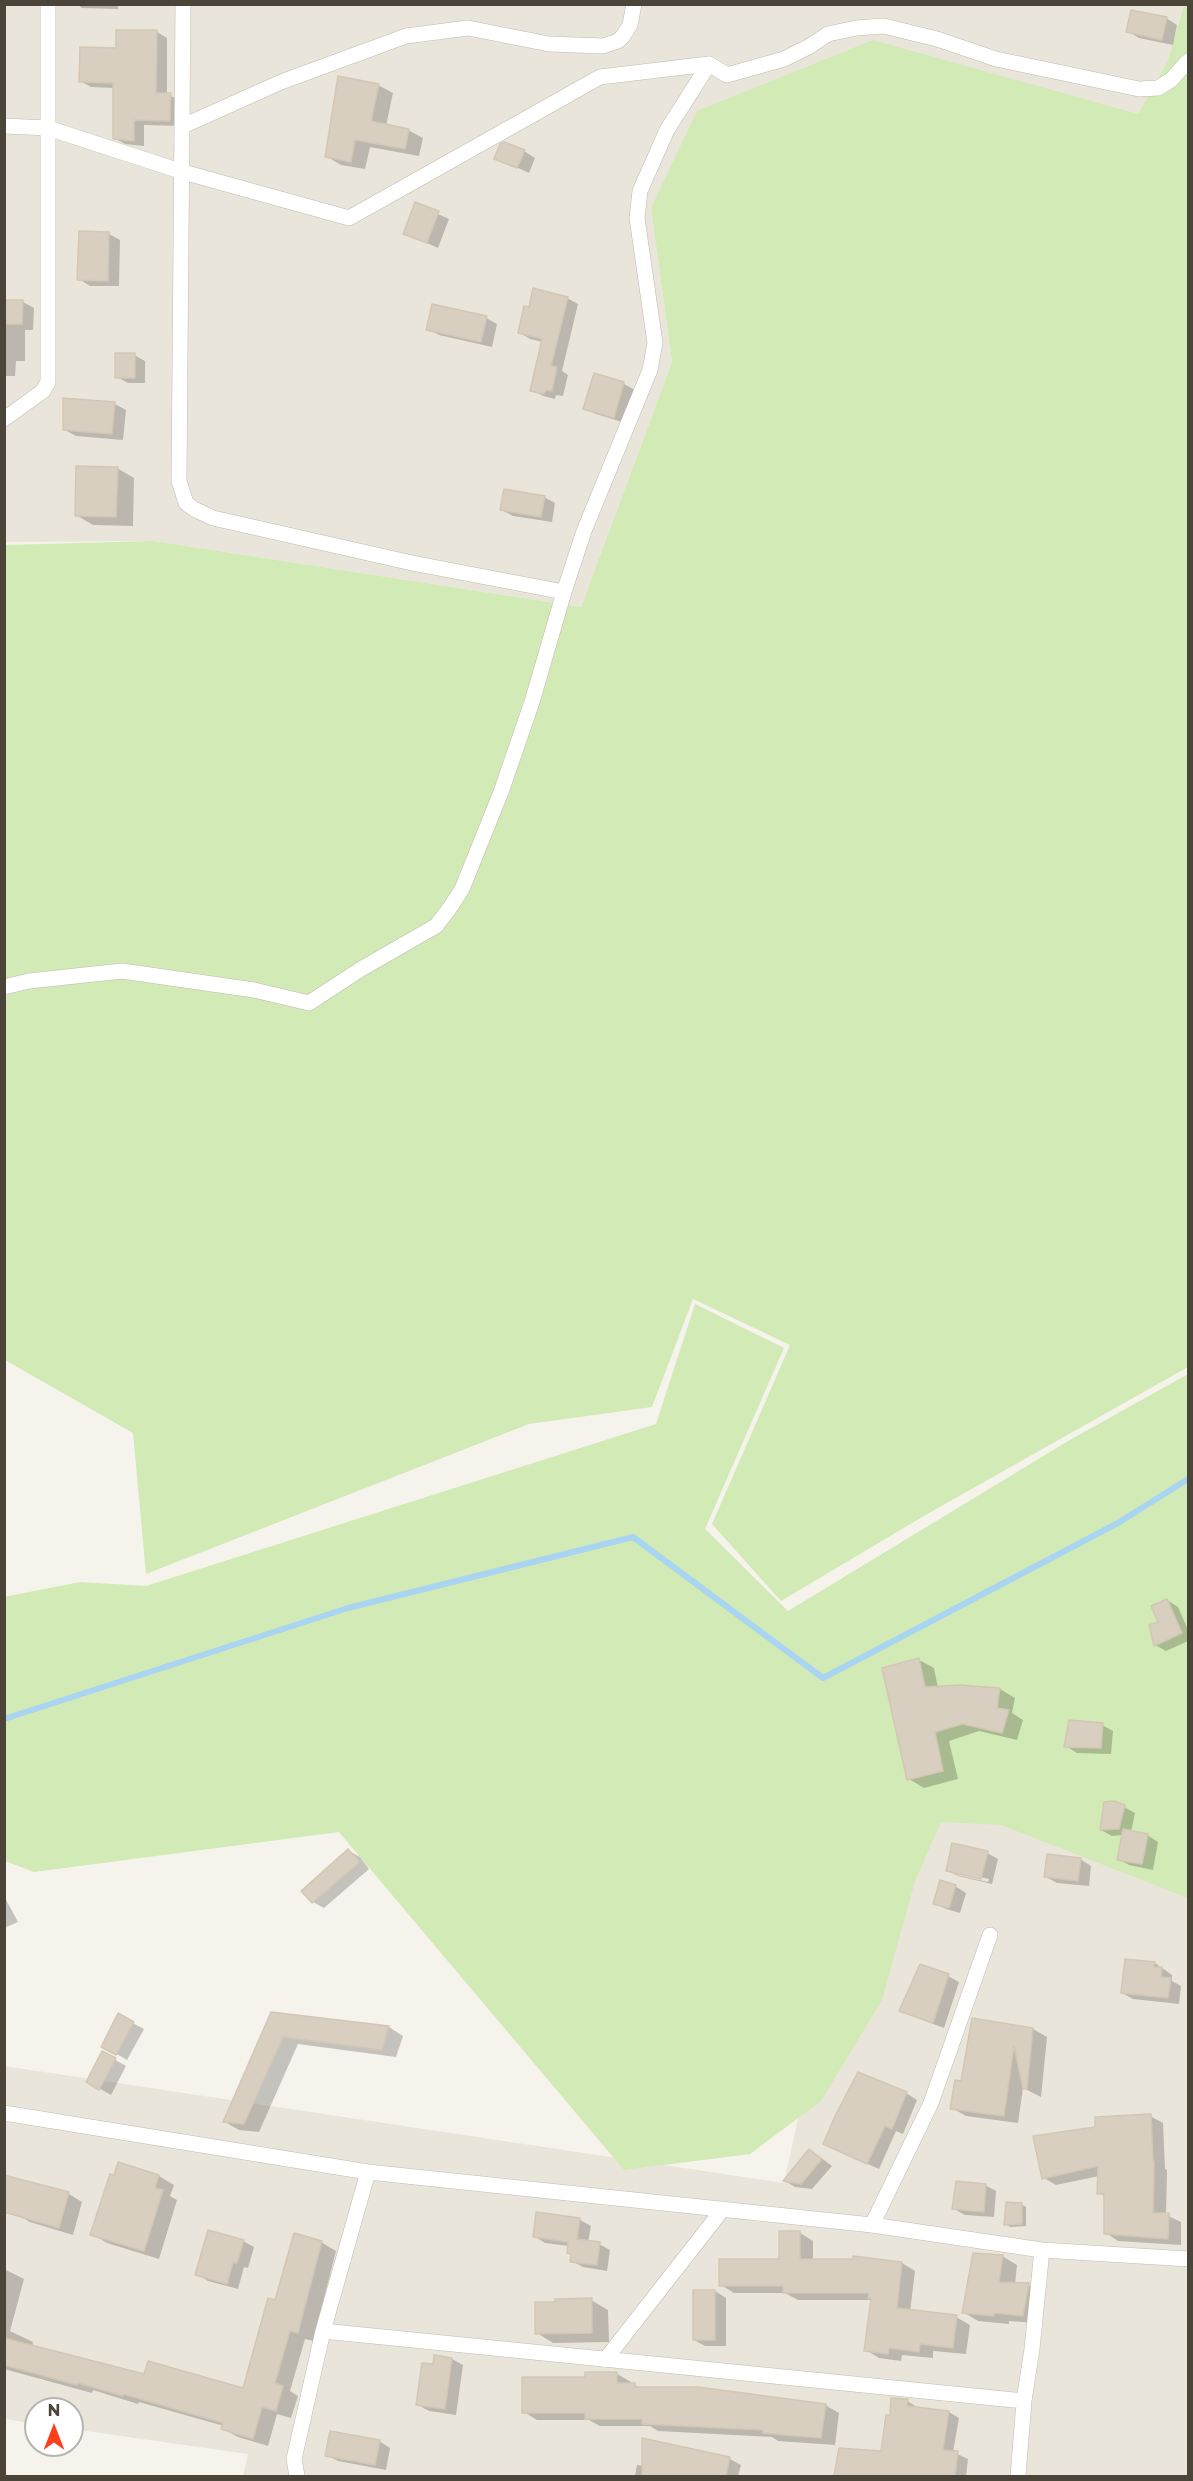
<!DOCTYPE html>
<style>
body{margin:0}
#map{position:relative;width:1193px;height:2481px;overflow:hidden;background:#f6f3ec;font-family:Montserrat,sans-serif}
canvas{display:block}
.frame{position:absolute;inset:0;border:6px solid #4b4439;pointer-events:none}
.north{position:absolute;left:24px;top:2397px;width:60px;height:60px;box-sizing:border-box;background:#fff;border:2px solid #b7b4b0;border-radius:50%;rotate:0deg;font-size:16px;font-weight:700;line-height:24px;text-align:center;color:#4b4439}
.north::after{content:'';display:block;margin:auto;width:21px;height:27px;background:#fc3f1d;clip-path:polygon(50% 0,100% 100%,50% 72%,0 100%)}
</style>
<div id="map">
<canvas width="1193" height="2481"></canvas>
<div class="frame"></div>
<div class="north">N</div>
</div>
<script>
const g = document.querySelector('canvas').getContext('2d');
g.lineJoin = 'round';
function paint(path, color) { g.fillStyle = color; g.fill(path, 'evenodd'); }
const shape = rows => new Path2D(rows.map(r => 'M' + r).join(''));
function stroke(path, color, width, dash) { g.strokeStyle = color; g.lineWidth = width; g.lineCap = dash ? 'butt' : 'round'; g.setLineDash(dash || []); g.stroke(path); }
paint(shape([
 [4,5,1184,5,1168,60,1138,114,651,208,672,362,581,607,154,541,5,542],
 [1188,1552,1188,2476,243,2476,248,2454,72,2429,72,2409,36,2409,36,2424,5,2419,4,2066,784,2183,891,1685]
]), '#eae5da');
paint(shape([
 [1184,5,1188,5,1188,1367,929,1513,781,1601,712,1524,790,1345,693,1299,652,1407,529,1424,146,1574,133,1433,5,1360,5,545,154,541,581,607,672,362,651,208,697,111,873,40,1138,114,1168,60],
 [695,1304,784,1348,705,1529,788,1611,1068,1441,1188,1374,1188,1898,1001,1825,941,1822,915,1881,882,2000,821,2101,750,2154,624,2170,339,1832,34,1872,5,1861,4,1597,80,1582,146,1586,656,1424]
]), '#d2eab5');
paint(shape([
 [77,4,118,4,118,9,82,8],
 [1166,18,1177,25,1173,45,1139,38,1128,31],
 [157,32,167,38,167,94,181,101,180,126,144,125,144,146,125,144,114,138,114,88,91,87,80,81,117,50],
 [378,85,393,93,386,126,408,130,423,138,419,156,370,147,365,169,341,165,326,156],
 [524,151,535,158,529,173,496,158],
 [416,204,449,219,438,248,405,233],
 [109,234,120,240,119,286,90,286,79,279],
 [567,298,578,304,562,371,568,375,563,396,556,395,555,399,543,396,532,390,543,342,530,339,519,332,530,309],
 [4,301,23,302,34,308,33,330,25,330,25,361,16,361,15,376,4,376],
 [486,318,497,324,492,347,439,335,428,329],
 [134,355,145,361,145,383,128,383,117,377],
 [595,375,624,384,635,390,625,423,596,414,585,408],
 [115,404,126,410,123,440,76,436,65,430,63,413],
 [117,468,134,478,133,526,93,525,76,515],
 [544,497,555,503,552,522,513,516,502,510],
 [1167,1600,1178,1607,1188,1630,1188,1641,1166,1651,1155,1645],
 [919,1660,934,1668,938,1688,1000,1689,1015,1698,1012,1713,1023,1720,1017,1740,979,1731,949,1741,958,1779,924,1788,909,1779],
 [1102,1725,1113,1731,1111,1754,1077,1753,1066,1746],
 [1124,1807,1135,1813,1131,1832,1147,1835,1158,1842,1153,1870,1129,1865,1119,1859,1123,1835,1112,1836,1101,1830],
 [349,1851,360,1857,369,1869,324,1908,313,1902],
 [987,1853,998,1859,992,1884,958,1876,947,1870],
 [957,1872,989,1879,988,1882,957,1875],
 [1080,1859,1091,1866,1089,1886,1057,1883,1046,1877],
 [955,1886,966,1893,960,1913,946,1909,935,1903],
 [4,1896,18,1922,4,1928],
 [1155,1963,1172,1975,1172,1981,1181,1986,1179,2004,1133,1999,1122,1993],
 [948,1976,959,1982,944,2028,912,2016,901,2010],
 [272,2014,389,2027,403,2036,396,2057,298,2044,259,2132,239,2130,225,2122],
 [119,2016,144,2029,127,2060,103,2046],
 [1033,2029,1047,2037,1041,2097,1023,2088,1018,2123,966,2116,952,2108,963,2082],
 [103,2053,126,2066,111,2095,88,2082],
 [906,2093,917,2100,903,2134,896,2131,879,2169,836,2150],
 [1150,2116,1163,2123,1165,2169,1167,2170,1166,2215,1181,2222,1181,2245,1118,2241,1106,2233,1106,2197,1099,2193,1099,2176,1056,2185,1044,2178,1097,2128],
 [820,2157,832,2166,812,2189,795,2187,785,2181],
 [4,2176,69,2194,82,2202,73,2235,30,2222,16,2214],
 [159,2176,174,2185,170,2196,177,2200,159,2259,107,2243,92,2234],
 [985,2185,996,2191,994,2217,965,2215,954,2209],
 [1021,2204,1026,2207,1026,2226,1010,2227,1005,2224],
 [580,2220,591,2226,588,2242,599,2244,610,2250,607,2271,583,2267,572,2261,573,2255,568,2252,569,2246,545,2243,534,2236],
 [800,2233,813,2241,813,2261,902,2263,915,2271,910,2312,956,2317,970,2325,966,2354,933,2351,933,2358,902,2355,901,2361,879,2358,866,2350,872,2300,798,2300,785,2293,734,2293,721,2285,780,2260],
 [243,2241,254,2247,248,2268,244,2267,238,2289,208,2281,197,2274],
 [321,2242,336,2251,313,2341,305,2339,290,2391,298,2396,291,2418,277,2414,268,2446,238,2437,223,2429,224,2426,139,2402,138,2404,93,2390,92,2393,4,2369,4,2269,24,2279,10,2331,33,2342,32,2347,146,2376,244,2390,276,2302],
 [1002,2256,1017,2265,1015,2284,1028,2285,1043,2293,1038,2323,1009,2321,1009,2324,978,2321,963,2312],
 [715,2291,726,2298,726,2346,705,2346,694,2340],
 [591,2300,608,2310,609,2342,553,2343,537,2333],
 [452,2359,463,2365,456,2415,429,2411,418,2405,435,2366],
 [617,2374,631,2382,631,2384,642,2389,825,2405,839,2413,835,2445,778,2441,772,2437,658,2431,650,2426,600,2426,589,2420,537,2420,524,2412,587,2378],
 [907,2401,917,2407,917,2409,949,2412,959,2418,953,2452,968,2459,966,2476,836,2476,840,2450,883,2453,891,2417],
 [644,2440,730,2459,741,2465,738,2476,635,2476,637,2465,644,2466],
 [379,2441,390,2448,386,2470,338,2461,327,2455]
]), '#0003');
stroke(shape([
 [4,1719,348,1608,633,1537,823,1678,1118,1523,1188,1479]
]), '#a9d4f2', 6);
const building = shape([
 [1131,10,1167,17,1162,40,1126,32,1131,10],
 [116,30,157,30,156,93,171,93,170,121,134,120,134,141,113,139,113,83,79,82,80,47,116,48,116,30],
 [338,76,379,84,371,121,409,129,405,149,355,140,351,162,325,157,338,76],
 [504,142,525,150,517,168,494,159,500,144,504,142],
 [415,202,439,211,427,243,403,234,415,202],
 [79,231,109,232,108,281,77,280,79,231],
 [533,288,568,297,551,366,557,367,552,391,546,390,544,394,530,391,542,339,518,333,524,306,529,307,533,288],
 [4,300,23,300,22,324,4,324,4,300],
 [432,304,487,316,481,342,426,330,432,304],
 [115,353,135,353,135,378,115,378,115,353],
 [594,373,624,382,614,418,583,409,594,373],
 [63,398,115,402,112,434,63,430,63,398],
 [76,466,118,467,116,517,75,516,76,466],
 [504,489,545,496,541,517,500,510,504,489],
 [1167,1599,1182,1633,1154,1646,1149,1625,1158,1622,1151,1606,1167,1599],
 [919,1658,925,1687,960,1685,1000,1688,997,1708,1009,1710,1002,1733,963,1724,935,1732,943,1771,907,1780,882,1668,919,1658],
 [1069,1720,1103,1723,1101,1748,1064,1747,1069,1720],
 [1114,1801,1125,1805,1119,1829,1100,1830,1104,1802,1114,1801],
 [1123,1829,1148,1834,1142,1864,1117,1860,1123,1829],
 [952,1843,988,1851,981,1879,946,1871,952,1843],
 [348,1849,360,1862,312,1903,301,1891,348,1849],
 [1047,1854,1081,1858,1078,1881,1044,1877,1047,1854],
 [940,1880,956,1885,949,1908,933,1904,940,1880],
 [1125,1959,1155,1962,1154,1967,1162,1967,1161,1977,1171,1978,1168,1998,1121,1993,1125,1959],
 [920,1964,949,1974,933,2023,899,2011,920,1964],
 [271,2012,389,2026,382,2050,283,2037,244,2124,223,2122,271,2012],
 [118,2013,134,2022,116,2055,101,2047,118,2013],
 [972,2018,1033,2028,1027,2089,1023,2089,1014,2046,1004,2116,950,2109,955,2080,961,2081,972,2018],
 [102,2051,116,2058,99,2090,86,2082,102,2051],
 [858,2072,907,2092,892,2129,885,2126,867,2164,823,2144,835,2116,858,2072],
 [1151,2114,1153,2161,1154,2161,1153,2213,1169,2213,1168,2239,1104,2234,1104,2194,1097,2194,1098,2166,1042,2179,1033,2136,1095,2127,1095,2117,1151,2114],
 [809,2149,822,2159,801,2184,783,2181,809,2149],
 [118,2162,159,2175,155,2188,163,2190,144,2251,90,2235,110,2174,114,2175,118,2162],
 [4,2175,69,2192,59,2228,4,2212,4,2175],
 [956,2181,986,2184,984,2212,952,2209,956,2181],
 [1006,2202,1022,2203,1022,2224,1004,2225,1006,2202],
 [536,2212,580,2218,577,2239,600,2242,597,2265,570,2262,571,2254,567,2253,568,2242,533,2237,536,2212],
 [208,2230,244,2240,237,2263,233,2262,227,2284,195,2275,208,2230],
 [779,2231,800,2231,800,2259,853,2259,853,2256,902,2262,897,2308,957,2315,953,2348,920,2344,919,2352,889,2348,888,2354,864,2351,871,2299,868,2298,869,2293,783,2293,783,2286,719,2286,719,2259,779,2259,779,2231],
 [294,2233,322,2241,298,2333,290,2331,275,2383,283,2386,276,2411,262,2407,253,2439,221,2429,223,2423,123,2394,123,2396,78,2383,77,2385,4,2365,4,2338,144,2374,148,2361,243,2388,268,2298,275,2300,294,2233],
 [973,2253,1003,2255,999,2282,1029,2283,1023,2316,994,2313,994,2316,962,2313,973,2253],
 [693,2290,715,2290,715,2340,693,2340,693,2290],
 [592,2298,592,2333,535,2334,535,2302,555,2302,555,2299,592,2298],
 [434,2355,452,2358,445,2409,416,2405,422,2363,433,2364,434,2355],
 [585,2372,617,2372,617,2383,635,2383,635,2387,698,2387,826,2404,821,2438,763,2433,763,2430,642,2424,642,2419,585,2419,585,2413,522,2413,522,2377,585,2377,585,2372],
 [891,2398,908,2399,907,2406,949,2411,943,2450,958,2451,955,2476,834,2476,839,2448,881,2451,886,2415,890,2415,891,2398],
 [330,2431,380,2440,375,2465,325,2456,330,2431],
 [642,2438,730,2457,726,2476,642,2476,642,2438]
]);
paint(building, '#d8cfc1');
stroke(building, '#d3c7b4', 1.5);
const street = shape([
 [183,4,179,481,186,503,194,509,213,518,412,563,564,592],
 [4,126,48,128,183,172,349,218,600,77,709,64,727,75,784,59,810,46,828,34,856,28,884,26,937,39,996,59,1139,89,1158,88,1171,80,1188,61],
 [183,126,281,82,406,36,468,28,549,44,603,46,618,41,623,36,630,25,634,4],
 [4,419,43,391,48,382,48,4],
 [4,987,29,981,122,971,254,990,309,1003,361,969,436,926,449,909,462,889,501,792,532,702,564,592,584,531,650,370,655,343,637,218,640,191,667,130,709,64],
 [4,2113,368,2172,872,2225,1042,2250,1188,2259],
 [872,2225,931,2103,990,1935],
 [323,2331,1024,2401],
 [605,2360,723,2209],
 [297,2476,294,2459,323,2331,368,2172],
 [1018,2476,1024,2401,1032,2349,1042,2250]
]);
stroke(street, '#c2bbae', 16);
stroke(street, '#fff', 15);
</script>
